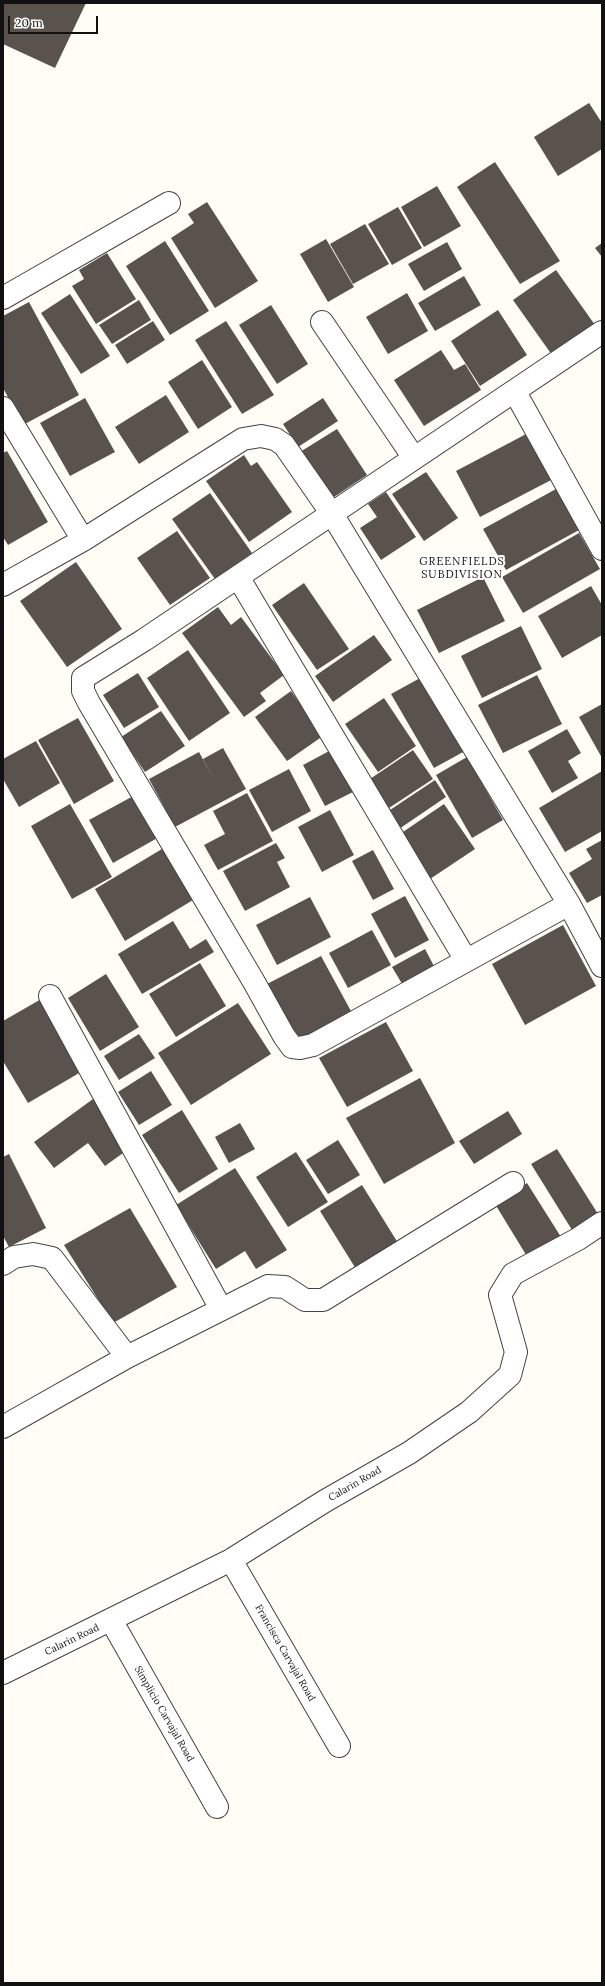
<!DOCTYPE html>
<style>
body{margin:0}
#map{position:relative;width:605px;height:1986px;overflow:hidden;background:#fffdf5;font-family:Lora,serif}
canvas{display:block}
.frame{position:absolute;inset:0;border:4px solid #111;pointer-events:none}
.scale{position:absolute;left:8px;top:16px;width:90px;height:18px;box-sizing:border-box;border:2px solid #111;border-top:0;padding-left:5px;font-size:12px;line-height:14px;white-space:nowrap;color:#111;-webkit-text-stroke:3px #fff;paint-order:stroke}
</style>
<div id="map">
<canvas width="605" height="1986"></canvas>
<div class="frame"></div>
<div class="scale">20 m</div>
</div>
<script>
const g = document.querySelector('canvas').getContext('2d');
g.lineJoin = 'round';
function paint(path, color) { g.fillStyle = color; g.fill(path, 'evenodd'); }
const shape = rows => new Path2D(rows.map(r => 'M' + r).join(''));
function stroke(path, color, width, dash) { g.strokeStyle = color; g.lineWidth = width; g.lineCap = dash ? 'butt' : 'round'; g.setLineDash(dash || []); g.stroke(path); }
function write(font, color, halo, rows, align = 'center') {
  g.font = font + ' Lora,serif'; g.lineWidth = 4; g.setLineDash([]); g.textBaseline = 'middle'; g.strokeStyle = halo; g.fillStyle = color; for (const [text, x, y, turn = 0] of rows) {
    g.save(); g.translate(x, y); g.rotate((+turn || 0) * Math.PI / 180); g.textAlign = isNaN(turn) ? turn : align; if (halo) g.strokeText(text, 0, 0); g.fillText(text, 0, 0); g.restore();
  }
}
paint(shape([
 [3,3,86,3,55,68,3,44],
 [589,103,602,123,602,149,558,176,534,137],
 [495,162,560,261,520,284,457,187],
 [437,186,461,226,424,247,401,207],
 [207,202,258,281,215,308,171,238,194,223,188,214],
 [398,207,422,248,392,265,368,224],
 [365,224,389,264,353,284,330,244],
 [326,239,354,287,328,302,300,254],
 [165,241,209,311,170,335,126,266],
 [447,242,462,269,424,291,408,264],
 [602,243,602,257,595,248],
 [107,253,136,299,96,324,72,286,84,279,79,270],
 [556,270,595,325,552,355,513,300],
 [464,276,481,305,435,331,418,303],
 [407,293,428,331,388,354,366,317],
 [70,294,110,356,81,374,41,313],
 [139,300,151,320,112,344,99,325],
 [29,302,79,395,23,425,3,388,3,316],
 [271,305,308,364,277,384,239,325],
 [498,310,527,355,480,386,451,341],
 [153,321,165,340,127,364,115,345],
 [226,321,274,395,242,414,195,340],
 [441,350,454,370,465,364,481,390,424,426,394,380],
 [202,360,232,407,198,429,168,382],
 [166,395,189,432,139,464,115,427],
 [85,398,115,452,70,476,40,423],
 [323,398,338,421,298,447,283,424],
 [337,429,367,475,331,499,300,452],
 [530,432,555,478,480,517,456,471],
 [7,451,48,522,8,545,3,537,3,453],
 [244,455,251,466,257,462,292,512,249,542,206,481],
 [426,472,458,518,424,541,392,494],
 [556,489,579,530,506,570,483,529],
 [386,492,416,537,381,560,360,528,377,517,368,504],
 [210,493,252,553,215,579,172,519],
 [177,531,210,578,170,605,137,558],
 [579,533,600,569,523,613,502,577],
 [76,562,122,629,67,667,20,601],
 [483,577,505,621,439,653,417,610],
 [304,583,349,649,317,670,272,605],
 [591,586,602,605,602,635,562,658,538,616],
 [218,607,231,625,241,617,284,675,260,693,266,701,244,717,182,633],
 [521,626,542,669,482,698,461,656],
 [374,635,392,660,333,702,315,676],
 [188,650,230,713,189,741,147,678],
 [138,673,159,707,124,728,103,695],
 [537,675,562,724,503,753,478,705],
 [422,677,465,751,434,768,391,694],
 [291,691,323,736,287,761,255,717],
 [384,698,416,746,378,772,345,724],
 [602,704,602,758,579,717],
 [161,711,185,746,145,772,121,737],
 [78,718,114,781,74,804,38,740],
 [567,729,581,753,568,761,578,778,552,793,528,751],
 [36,741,60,783,19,807,3,779,3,759],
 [223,748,246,789,175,827,149,779,199,752,214,780,203,759],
 [333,749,355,791,325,806,303,765],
 [413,750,433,779,389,808,370,779],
 [467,757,503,820,472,838,436,775],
 [289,769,311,811,272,832,249,790],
 [602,771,602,831,565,852,539,808],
 [435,780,446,797,399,829,387,812],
 [247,793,273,841,218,870,204,845,225,834,213,811],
 [137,794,161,836,113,863,89,820],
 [70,804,112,877,72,899,31,826],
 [444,804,475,849,430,879,400,834],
 [330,810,354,855,322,872,298,827],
 [602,840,602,895,587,903,569,873,592,859,586,849],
 [276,843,285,858,277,862,290,887,245,911,223,871],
 [167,846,198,897,125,941,95,889],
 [373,850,394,889,373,900,352,861],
 [405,896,429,940,395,958,371,914],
 [310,897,331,937,277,965,256,925],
 [173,921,190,949,206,939,214,952,142,994,118,954],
 [563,925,596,986,525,1025,492,964],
 [372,930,391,965,348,988,329,953],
 [425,949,436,970,404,987,392,967],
 [321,956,352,1013,298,1041,267,984],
 [200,963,226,1006,176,1037,149,994],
 [106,974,139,1027,100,1051,68,998],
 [43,998,86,1069,28,1103,3,1061,3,1021],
 [238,1003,271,1054,191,1105,158,1053],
 [386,1022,413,1071,347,1107,319,1058],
 [139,1034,155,1058,119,1080,104,1056],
 [151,1071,172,1105,139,1125,118,1092],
 [420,1078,455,1143,384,1184,346,1118],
 [93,1099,130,1148,105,1166,88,1143,54,1168,34,1142],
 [182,1110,218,1169,179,1193,142,1135],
 [508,1111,522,1134,474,1164,459,1141],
 [240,1123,255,1149,229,1163,215,1137],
 [338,1140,360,1175,328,1194,306,1160],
 [557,1149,598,1214,572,1230,531,1164],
 [296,1152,328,1202,288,1227,256,1177],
 [9,1154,46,1228,9,1247,3,1236,3,1157],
 [235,1168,287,1250,256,1269,245,1251,216,1269,176,1205],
 [527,1183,561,1237,528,1258,495,1204],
 [362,1185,398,1243,356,1269,320,1211],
 [130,1208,177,1287,113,1323,64,1245]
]), '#5a524d');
const minor = shape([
 [3,298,169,203],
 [322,322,414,458],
 [515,392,602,549],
 [3,408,83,540],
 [238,577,466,960],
 [3,585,83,540,243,439,261,436,275,439,284,445,332,514,569,904,602,966],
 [569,904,313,1045,300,1048,292,1047,284,1036,254,982,89,703,83,691,83,678,144,640,602,332],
 [50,996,221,1309],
 [3,1264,14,1257,33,1254,52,1258,127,1357],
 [3,1427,127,1357,268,1286,285,1287,305,1300,323,1300,513,1183],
 [231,1560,339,1746],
 [111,1620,217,1807],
 [3,1673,231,1560,325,1501,409,1453,469,1412,510,1375,516,1352,500,1295,513,1274,578,1239,602,1223]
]);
stroke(minor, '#444', 24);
stroke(minor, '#fff', 22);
write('10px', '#111', '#fff', [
 ["Calarin Road",355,1484,-30],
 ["Calarin Road",72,1640,-26],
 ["Francisca Carvajal Road",285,1653,60],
 ["Simplicio Carvajal Road",164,1714,60]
]);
g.letterSpacing = '1px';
write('11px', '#111', '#fff', [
 ["GREENFIELDS",462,562],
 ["SUBDIVISION",462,575]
]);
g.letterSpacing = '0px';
</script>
